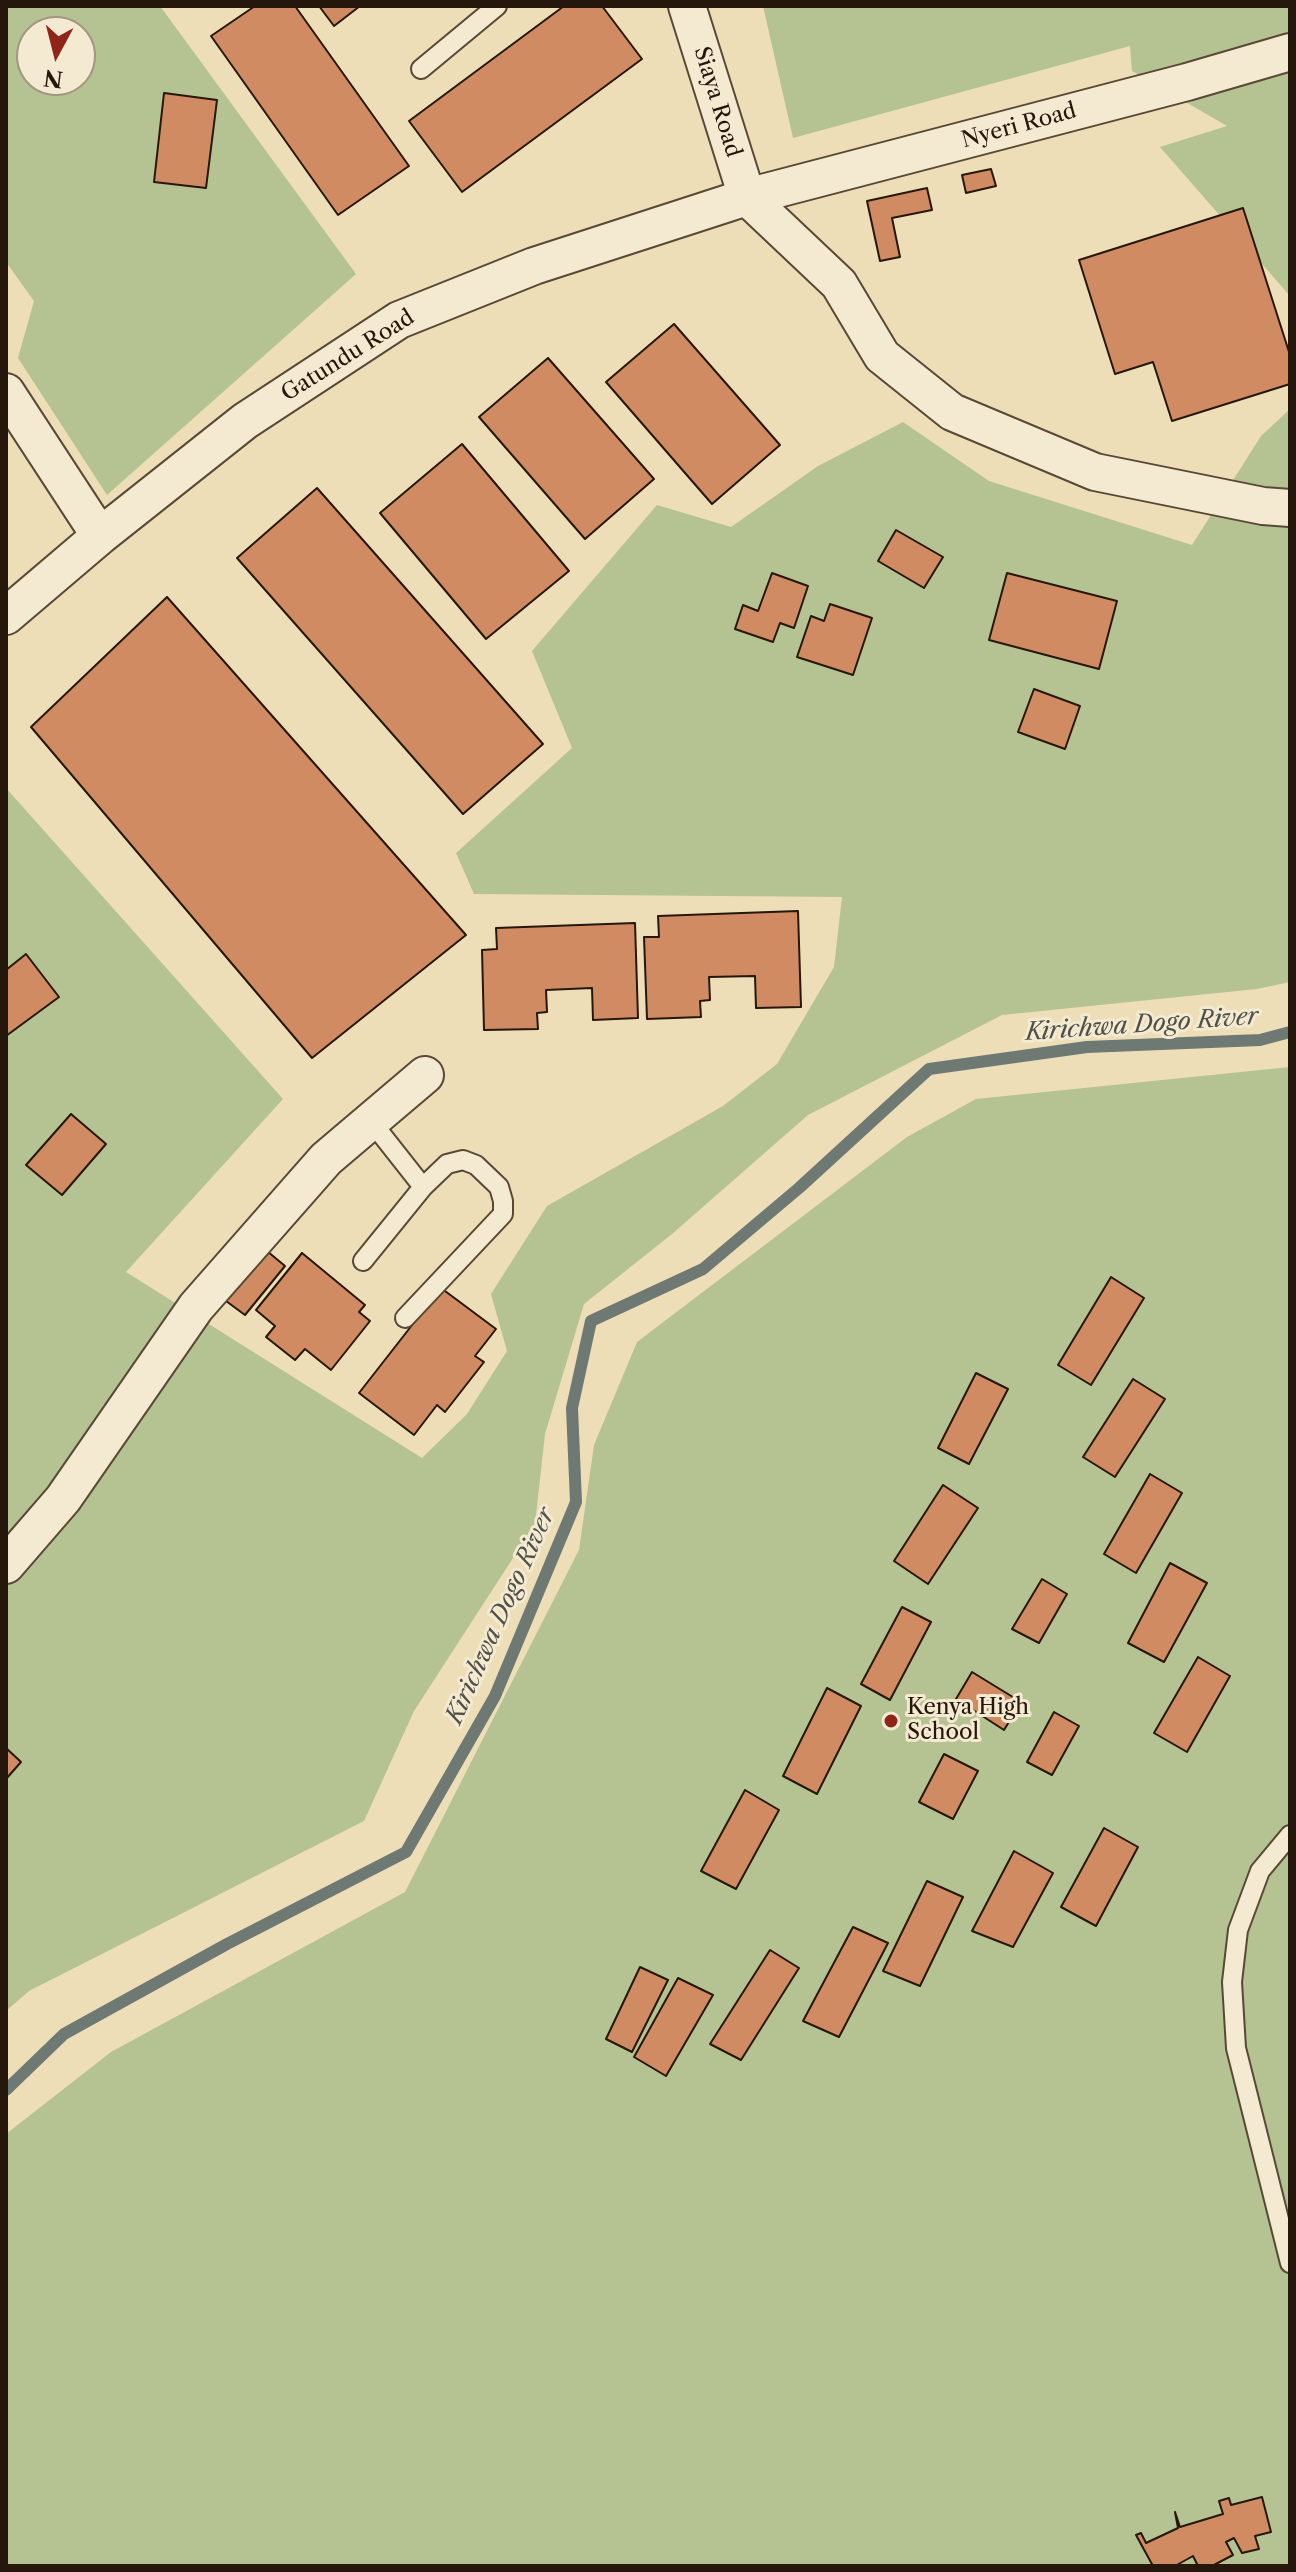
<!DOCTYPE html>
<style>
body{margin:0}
#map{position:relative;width:1296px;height:2572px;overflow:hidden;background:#eedeb8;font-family:"Libre Caslon Text",serif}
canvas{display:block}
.frame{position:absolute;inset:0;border:8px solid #25170b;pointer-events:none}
.north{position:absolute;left:16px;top:16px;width:80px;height:80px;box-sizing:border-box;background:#f4ead1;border:2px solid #a19682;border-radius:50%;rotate:187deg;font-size:22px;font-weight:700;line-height:32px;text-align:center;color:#25170b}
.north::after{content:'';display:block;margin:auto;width:28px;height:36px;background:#8f2418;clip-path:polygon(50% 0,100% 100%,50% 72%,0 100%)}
</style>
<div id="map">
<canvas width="1296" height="2572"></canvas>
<div class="frame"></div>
<div class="north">N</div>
</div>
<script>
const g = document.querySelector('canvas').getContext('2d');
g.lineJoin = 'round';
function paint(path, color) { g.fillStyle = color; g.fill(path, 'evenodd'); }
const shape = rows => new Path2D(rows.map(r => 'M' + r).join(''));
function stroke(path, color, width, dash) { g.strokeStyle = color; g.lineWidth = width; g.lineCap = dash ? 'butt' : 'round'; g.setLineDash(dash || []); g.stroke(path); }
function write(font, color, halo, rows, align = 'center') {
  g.font = font + ' "Libre Caslon Text",serif'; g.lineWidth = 6; g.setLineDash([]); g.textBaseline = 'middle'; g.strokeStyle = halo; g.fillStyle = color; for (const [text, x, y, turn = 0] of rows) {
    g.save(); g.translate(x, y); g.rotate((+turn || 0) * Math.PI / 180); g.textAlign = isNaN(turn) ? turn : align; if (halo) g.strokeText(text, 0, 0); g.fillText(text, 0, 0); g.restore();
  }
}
paint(shape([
 [6,6,160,6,356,274,107,495,18,358,34,301,6,262],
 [32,32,80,32,80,80,32,80],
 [763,6,1290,6,1290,296,1160,147,1227,126,1132,71,1130,46,793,138],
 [1290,409,1290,982,1257,989,1002,1015,808,1115,672,1234,584,1304,545,1434,535,1524,414,1711,364,1821,29,1991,6,2011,6,788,283,1099,126,1272,422,1458,467,1414,507,1351,491,1294,547,1206,723,1106,777,1064,834,967,842,897,474,894,456,853,572,748,532,651,657,505,731,527,818,466,903,422,989,481,1192,545,1261,436],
 [1290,1067,1290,2566,6,2566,6,2134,111,2052,405,1892,579,1550,594,1445,637,1342,907,1137,976,1099]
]), '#b5c292');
stroke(shape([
 [6,2090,64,2034,227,1944,406,1852,495,1696,576,1502,572,1408,591,1321,703,1269,799,1188,929,1069,1087,1047,1260,1040,1290,1032]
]), '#6e7973', 12);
const building = shape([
 [255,6,295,6,409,166,338,215,211,36,255,6],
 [319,6,360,6,334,26,319,6],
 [564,6,602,6,642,59,462,192,409,121,564,6],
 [164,93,217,100,206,188,154,182,164,93],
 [991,169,996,186,966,193,962,175,991,169],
 [927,188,932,210,892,218,900,257,880,261,867,201,927,188],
 [1243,208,1290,355,1290,384,1172,421,1153,362,1115,374,1079,260,1243,208],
 [674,324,780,445,712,504,606,382,674,324],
 [548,358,654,479,585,539,479,417,548,358],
 [462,444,569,571,486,639,380,513,462,444],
 [317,488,543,744,463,814,237,558,317,488],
 [896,530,943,557,924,588,878,561,896,530],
 [772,573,808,586,794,628,780,623,773,642,735,629,743,605,758,611,772,573],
 [1007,573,1117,601,1099,669,989,640,1007,573],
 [167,597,466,935,312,1058,31,727,167,597],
 [830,604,872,618,853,675,797,657,811,616,824,621,830,604],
 [1034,689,1080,706,1065,749,1018,732,1034,689],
 [798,911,801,1007,756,1008,755,976,709,977,710,1000,700,1001,701,1017,647,1019,644,937,659,937,658,916,798,911],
 [635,923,638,1018,593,1020,592,988,546,990,547,1012,537,1013,538,1029,484,1030,482,950,497,949,496,928,635,923],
 [26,954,59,997,6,1036,6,970,26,954],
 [71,1114,106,1144,62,1195,26,1165,71,1114],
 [267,1251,285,1266,245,1315,226,1301,267,1251],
 [302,1253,365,1305,359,1312,370,1321,331,1370,305,1349,295,1360,266,1337,275,1326,256,1310,302,1253],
 [1111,1277,1144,1298,1091,1385,1058,1365,1111,1277],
 [441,1288,496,1329,475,1356,484,1362,445,1412,437,1405,414,1435,359,1393,441,1288],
 [976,1373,1008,1389,969,1464,938,1448,976,1373],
 [1133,1379,1165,1399,1115,1477,1083,1457,1133,1379],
 [1150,1474,1182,1493,1136,1573,1104,1554,1150,1474],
 [943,1485,978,1508,928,1584,894,1561,943,1485],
 [1170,1563,1207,1583,1164,1662,1128,1643,1170,1563],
 [1042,1579,1067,1594,1039,1643,1012,1629,1042,1579],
 [902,1607,931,1622,890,1700,861,1684,902,1607],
 [1198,1657,1230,1676,1187,1752,1154,1733,1198,1657],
 [972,1672,1021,1702,1004,1730,956,1699,972,1672],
 [827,1688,861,1706,817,1794,783,1776,827,1688],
 [1054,1712,1079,1726,1052,1775,1027,1762,1054,1712],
 [6,1748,21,1762,6,1779,6,1748],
 [944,1754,978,1771,953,1819,919,1802,944,1754],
 [745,1790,779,1810,736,1889,701,1871,745,1790],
 [1104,1828,1138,1847,1096,1926,1061,1907,1104,1828],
 [1014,1851,1053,1873,1013,1947,972,1931,1014,1851],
 [927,1881,963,1897,920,1986,883,1971,927,1881],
 [853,1927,888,1943,839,2037,803,2021,853,1927],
 [770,1950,799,1968,741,2060,710,2044,770,1950],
 [640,1967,668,1980,632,2052,606,2039,640,1967],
 [678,1978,713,1995,666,2076,634,2057,678,1978],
 [1262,2497,1271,2532,1255,2536,1259,2549,1242,2553,1234,2538,1226,2542,1233,2555,1212,2566,1198,2566,1193,2556,1175,2566,1153,2566,1136,2535,1141,2533,1146,2543,1178,2528,1175,2512,1180,2527,1223,2514,1219,2501,1229,2498,1231,2505,1262,2497]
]);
paint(building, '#d08b62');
stroke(building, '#25170b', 2);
const lane = shape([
 [421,69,497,6],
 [371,1121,423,1187,447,1164,463,1160,476,1165,499,1187,503,1201,503,1214,405,1318],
 [363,1261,423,1187],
 [1290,1835,1260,1871,1238,1930,1232,1982,1236,2048,1290,2263]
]);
const street = shape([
 [687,6,747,197,839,284,882,356,952,412,1095,472,1263,506,1290,508],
 [6,392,100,536],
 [6,616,100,536,245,421,399,320,534,266,747,197,1187,82,1290,52],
 [6,1565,63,1499,196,1307,326,1159,425,1075]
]);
stroke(lane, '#574936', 22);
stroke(street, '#574936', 40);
stroke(lane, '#f4ead1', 18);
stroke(street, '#f4ead1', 36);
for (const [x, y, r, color] of [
 [891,1721,8,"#8f2418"]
]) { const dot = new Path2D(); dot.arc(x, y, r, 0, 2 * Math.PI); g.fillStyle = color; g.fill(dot); stroke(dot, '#f4ead1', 3); }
write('22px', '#25170b', '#f4ead1', [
 ["Siaya Road",717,102,73],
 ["Nyeri Road",1019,126,-15],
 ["Gatundu Road",348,356,-32]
]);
write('22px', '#25170b', '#f4ead1', [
 ["Kenya High",907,1708],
 ["School",907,1733]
], 'left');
write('italic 24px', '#4f5048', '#f4ead1', [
 ["Kirichwa Dogo River",1142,1025,-4],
 ["Kirichwa Dogo River",501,1616,-66]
]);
</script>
